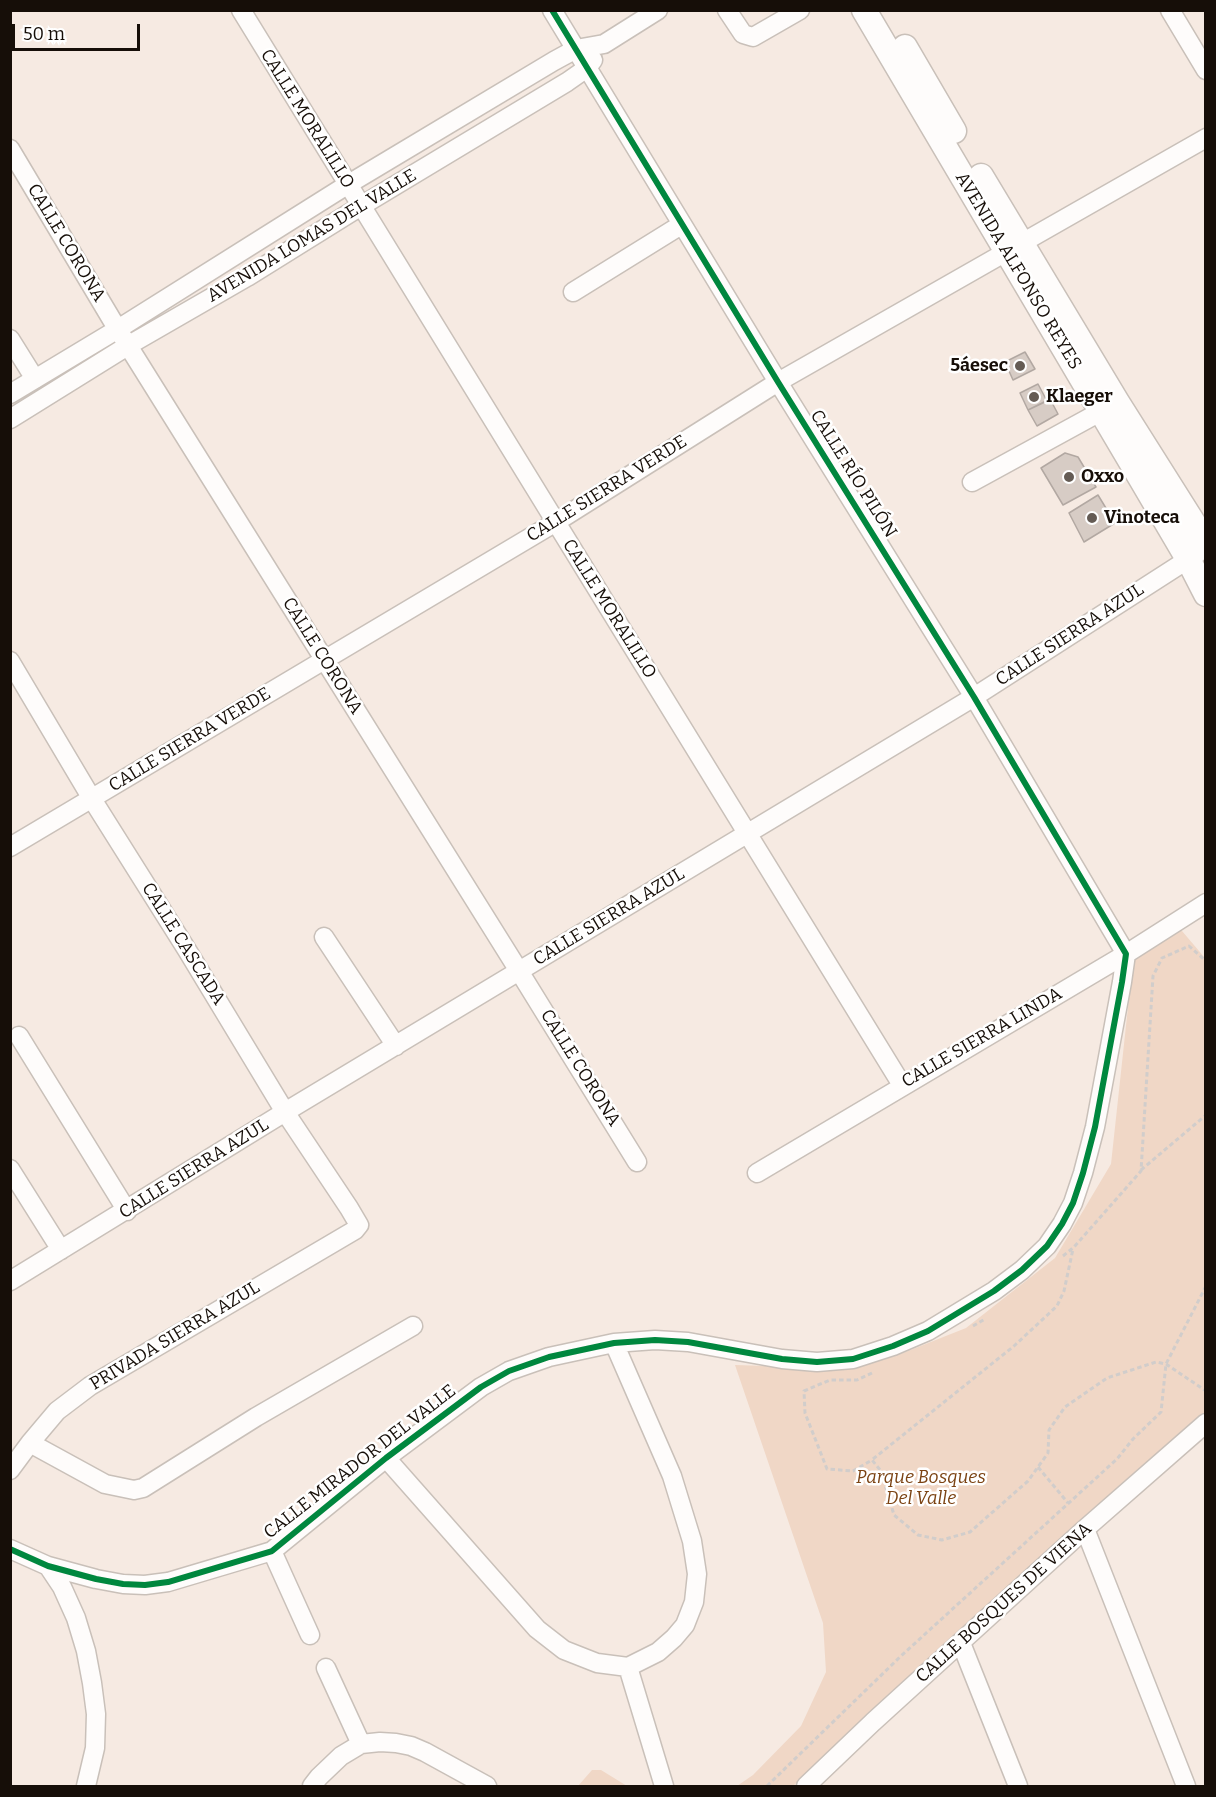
<!DOCTYPE html>
<meta charset="utf-8">
<style>
body{margin:0}
#map{position:relative;width:1216px;height:1797px;overflow:hidden;background:#f6eae2;font-family:Bitter,serif}
canvas{display:block}
.frame{position:absolute;inset:0;border:12px solid #160e08;pointer-events:none}
.scale{position:absolute;left:12px;top:24px;width:128px;height:27px;box-sizing:border-box;border:3px solid #160e08;border-top:0;padding-left:8px;font-size:18px;line-height:21px;white-space:nowrap;color:#160e08;-webkit-text-stroke:4px #fff;paint-order:stroke}
</style>
<div id="map">
<canvas width="1216" height="1797"></canvas>
<div class="frame"></div>
<div class="scale">50 m</div>
</div>
<script>
const g = document.querySelector('canvas').getContext('2d');
g.lineJoin = 'round';
function paint(path, color) { g.fillStyle = color; g.fill(path, 'evenodd'); }
const shape = rows => new Path2D(rows.map(r => 'M' + r).join(''));
function stroke(path, color, width, dash) { g.strokeStyle = color; g.lineWidth = width; g.lineCap = dash ? 'butt' : 'round'; g.setLineDash(dash || []); g.stroke(path); }
function write(font, color, halo, rows, align = 'center') {
  g.font = font + ' Bitter,serif'; g.lineWidth = 5; g.setLineDash([]); g.textBaseline = 'middle'; g.strokeStyle = halo; g.fillStyle = color; for (const [text, x, y, turn = 0] of rows) {
    g.save(); g.translate(x, y); g.rotate((+turn || 0) * Math.PI / 180); g.textAlign = isNaN(turn) ? turn : align; if (halo) g.strokeText(text, 0, 0); g.fillText(text, 0, 0); g.restore();
  }
}
paint(shape([
 [1168,926,1182,931,1205,958,1205,1415,793,1786,737,1786,753,1775,801,1726,826,1672,823,1623,735,1365,830,1368,903,1353,966,1328,1055,1258,1111,1164,1134,952],
 [592,1770,601,1770,627,1786,578,1786]
]), '#f0d7c6');
const building = shape([
 [1025,352,1035,369,1013,380,1005,362,1025,352],
 [1038,384,1047,401,1028,410,1020,393,1038,384],
 [1050,399,1058,414,1037,426,1028,410,1050,399],
 [1065,453,1078,457,1096,487,1063,505,1041,468,1065,453],
 [1098,495,1115,523,1084,542,1069,513,1098,495]
]);
paint(building, '#d7ccc5');
stroke(building, '#b2a8a2', 1.5);
const minor = shape([
 [241,10,902,1085],
 [727,10,743,34,753,37,800,10],
 [1170,10,1206,70],
 [10,149,112,320,519,971,637,1162],
 [573,292,681,225],
 [10,339,35,379],
 [10,394,118,329,347,185,554,61,576,49,604,44,658,10],
 [10,419,129,345,247,277,361,206,567,82,587,68,593,60],
 [972,482,1111,406],
 [10,661,92,799,187,950,285,1112,349,1208,359,1225,355,1230,90,1386,57,1411,30,1443,10,1470],
 [10,847,556,522,778,382,1206,138],
 [324,937,396,1046],
 [19,1036,127,1211],
 [10,1169,61,1250],
 [757,1173,1126,954,1206,903],
 [10,1281,285,1112,974,697,1198,553],
 [30,1443,105,1484,134,1490,143,1488,256,1417,413,1326],
 [386,1458,537,1629,564,1650,597,1663,628,1667,658,1652,674,1638,685,1625,694,1602,697,1574,692,1541,672,1476,614,1343],
 [1085,1529,1186,1786],
 [10,1549,48,1566,96,1579,123,1584,145,1585,168,1582,272,1551,386,1458,481,1387,509,1371,549,1357,614,1343,655,1340,688,1342,782,1359,817,1362,853,1359,893,1346,928,1331,994,1291,1022,1270,1047,1246,1062,1224,1073,1203,1083,1173,1095,1127,1122,982,1126,954,974,697,778,382,552,10],
 [272,1551,310,1635],
 [48,1566,62,1587,76,1618,86,1651,92,1683,96,1714,95,1748,86,1786],
 [961,1643,1018,1786],
 [628,1667,664,1786],
 [326,1668,361,1744],
 [312,1786,319,1777,341,1756,361,1744,380,1742,396,1743,411,1746,425,1752,487,1786],
 [806,1786,873,1722,1085,1529,1206,1423]
]);
const major = shape([
 [864,10,1141,479,1188,559,1206,594],
 [905,47,954,131],
 [981,176,1117,402,1206,543]
]);
stroke(minor, '#c9c0b9', 21);
stroke(major, '#c9c0b9', 27);
stroke(shape([
 [1141,1170,1206,1115],
 [1063,1256,1074,1247,1141,1171,1153,976,1162,958,1189,946,1206,961],
 [973,1326,985,1319],
 [872,1373,857,1380,830,1380,804,1391,805,1413,827,1469,853,1471,872,1460,881,1471,894,1515,918,1535,942,1540,970,1532,1028,1481,1048,1453,1049,1430,1065,1407,1107,1378,1156,1362,1166,1364,1206,1391],
 [873,1459,1014,1346,1057,1306,1064,1291,1073,1249],
 [1038,1467,1068,1503],
 [767,1786,901,1656,1117,1459,1133,1439,1161,1412,1166,1364,1206,1286]
]), '#d1cdcb', 3, [4.5, 3]);
stroke(minor, '#fefcfb', 18);
stroke(major, '#fefcfb', 24);
stroke(shape([
 [10,1549,48,1566,96,1579,123,1584,145,1585,168,1582,272,1551,386,1458,481,1387,509,1371,549,1357,614,1343,655,1340,688,1342,782,1359,817,1362,853,1359,893,1346,928,1331,994,1291,1022,1270,1047,1246,1062,1224,1073,1203,1083,1173,1095,1127,1122,982,1126,954,974,697,778,382,552,10]
]), '#00873e', 6);
for (const [x, y, r, color] of [
 [1020,366,6,"#645b54"],
 [1034,397,6,"#645b54"],
 [1069,477,6,"#645b54"],
 [1092,518,6,"#645b54"]
]) { const dot = new Path2D(); dot.arc(x, y, r, 0, 2 * Math.PI); g.fillStyle = color; g.fill(dot); stroke(dot, '#fff', 2); }
write('18px', '#160e08', '#fff', [
 ["CALLE MORALILLO",307,119,58],
 ["AVENIDA LOMAS DEL VALLE",312,236,-31],
 ["CALLE CORONA",66,243,59],
 ["AVENIDA ALFONSO REYES",1018,271,59],
 ["CALLE RÍO PILÓN",853,474,58],
 ["CALLE SIERRA VERDE",607,489,-32],
 ["CALLE MORALILLO",609,609,58],
 ["CALLE SIERRA AZUL",1070,635,-33],
 ["CALLE CORONA",322,656,58],
 ["CALLE SIERRA VERDE",190,740,-31],
 ["CALLE SIERRA AZUL",609,917,-31],
 ["CALLE CASCADA",183,944,58],
 ["CALLE SIERRA LINDA",982,1038,-30],
 ["CALLE CORONA",580,1068,58],
 ["CALLE SIERRA AZUL",194,1169,-32],
 ["PRIVADA SIERRA AZUL",175,1336,-31],
 ["CALLE MIRADOR DEL VALLE",360,1462,-38],
 ["CALLE BOSQUES DE VIENA",1004,1603,-42]
]);
write('bold 18px', '#160e08', '#fff', [
 ["5áesec",1008,366,"right"],
 ["Klaeger",1046,397],
 ["Oxxo",1081,477],
 ["Vinoteca",1104,518]
], 'left');
write('italic 18px', '#7b4313', '#fff', [
 ["Parque Bosques",921,1478],
 ["Del Valle",921,1499]
]);
</script>
